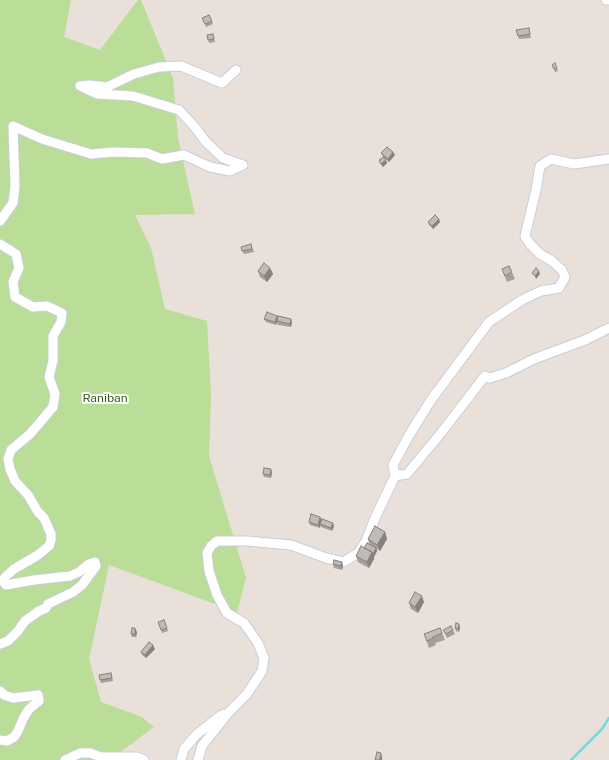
<!DOCTYPE html>
<style>
body{margin:0}
canvas{display:block;background:#e9e0d9}
</style>
<canvas width="609" height="760"></canvas>
<script>
const g = document.querySelector('canvas').getContext('2d');
g.lineJoin = 'round';
function paint(path, color) { g.fillStyle = color; g.fill(path, 'evenodd'); }
const shape = rows => new Path2D(rows.map(r => 'M' + r).join(''));
function stroke(path, color, width, dash) { g.strokeStyle = color; g.lineWidth = width; g.lineCap = dash ? 'butt' : 'round'; g.setLineDash(dash || []); g.stroke(path); }
function write(font, color, halo, rows, align = 'center') {
  g.font = font + ' "Public Sans",sans-serif'; g.lineWidth = 4; g.setLineDash([]); g.textBaseline = 'middle'; g.strokeStyle = halo; g.fillStyle = color; for (const [text, x, y, turn = 0] of rows) {
    g.save(); g.translate(x, y); g.rotate((+turn || 0) * Math.PI / 180); g.textAlign = isNaN(turn) ? turn : align; if (halo) g.strokeText(text, 0, 0); g.fillText(text, 0, 0); g.restore();
  }
}
paint(shape([
 [0,0,71,0,64,37,100,50,138,0,141,0,173,78,178,138,195,214,135,215,151,248,165,309,207,321,211,394,209,456,246,578,237,612,109,565,89,659,101,702,142,717,154,727,115,756,106,760,0,760]
]), '#badd98');
stroke(shape([
 [571,760,602,729,609,718]
]), '#72d9e6', 2.5);
const street = shape([
 [606,0,609,0],
 [0,221,13,203,15,186,13,126,42,139,91,154,114,152,147,153,162,159,184,155,210,167,230,171,243,165,223,158,206,142,194,126,179,110,133,96,97,94,80,86,89,85,107,87,134,74,159,67,181,66,222,83,236,70],
 [0,244,16,254,19,268,13,282,15,297,33,307,47,306,62,313,61,322,53,336,53,361,49,377,55,394,53,407,30,434,11,450,8,459,10,469,15,481,28,495,38,512,44,518,51,534,51,540,49,546,38,555,14,569,5,577,3,581,6,585,34,580,70,576,79,572,89,564,95,562,96,566,82,585,73,592,48,604,46,608,39,611,25,621,18,631,8,641,0,644],
 [395,476,407,474,441,433,485,376,490,378,506,373,534,359,585,340,609,328],
 [0,691,4,695,13,698,38,695,39,701,29,709,23,719,18,731,14,737,7,741,0,740],
 [65,760,80,753,90,753,101,757,137,757,144,760],
 [181,760,184,749,196,735,220,716,224,714],
 [198,760,202,746,229,712,247,694,262,671,264,658,258,643,244,623,227,613,217,595,209,571,207,553,211,546,217,541,247,541,291,545,326,558,343,562,357,554,366,541,375,518,395,476,393,465,408,437,431,400,489,322,522,300,541,291,559,288,565,277,562,270,552,261,540,254,530,244,525,236,536,190,540,166,551,159,574,164,609,159]
]);
stroke(street, '#c8ced9', 11);
stroke(street, '#fff', 9);
paint(shape([
 [209,15,213,24,206,27,202,18],
 [529,28,531,38,519,39,518,36],
 [207,35,214,37,215,42,209,43],
 [552,65,557,68,558,71,555,72],
 [381,153,395,155,389,162,385,159,387,163,383,167,380,163,379,160,383,157],
 [439,219,440,222,433,229,429,225,428,222],
 [251,244,254,252,244,254,242,251],
 [270,268,273,274,267,282,260,277,258,271],
 [502,269,512,272,515,279,507,282],
 [277,316,278,318,292,322,291,327,278,325,277,322,276,325,266,322,264,319],
 [272,472,271,478,264,477,263,474],
 [321,519,334,526,332,531,321,527,320,526,320,528,310,525,309,522],
 [385,532,387,539,380,551,377,549,377,551,374,557,374,559,369,568,358,562,356,556,369,544,368,539],
 [333,564,343,565,342,570,334,568],
 [424,602,418,613,411,609,409,603],
 [164,620,168,631,162,633,158,622],
 [460,627,459,632,456,631,455,628],
 [440,628,445,640,435,643,436,645,429,648,424,634],
 [443,630,453,630,455,634,447,638],
 [137,632,136,637,132,637,131,634],
 [155,649,146,658,142,655,141,652],
 [112,676,113,681,101,683,100,680]
]), '#a6a09d');
paint(shape([
 [393,152,395,155,389,162,388,159],
 [386,160,387,163,383,167,381,164],
 [439,219,440,222,433,229,432,226],
 [270,268,273,274,267,282,264,276],
 [539,271,540,274,536,279,535,276],
 [277,316,278,319,276,325,275,322],
 [291,319,292,322,291,327,290,324],
 [271,469,272,472,271,478,270,475],
 [320,517,322,520,320,524,320,528,318,525],
 [333,523,334,526,332,531,331,528],
 [385,532,387,539,380,551,377,545],
 [376,548,377,551,374,557,374,559,369,568,367,562,372,552],
 [342,562,343,565,342,570,341,566],
 [422,596,424,602,418,613,415,607],
 [459,624,460,627,459,632,458,629],
 [135,628,137,632,136,637,135,634],
 [153,645,155,649,146,658,145,655],
 [381,753,382,757,382,760,380,760]
]), '#87827f');
const building = shape([
 [209,15,212,21,205,24,202,18,209,15],
 [529,28,530,34,518,36,516,30,529,28],
 [213,34,214,39,208,40,207,35,213,34],
 [555,63,557,68,554,69,552,65,555,63],
 [387,147,393,152,388,159,381,153,387,147],
 [384,157,386,160,381,164,379,160,384,157],
 [435,215,439,219,432,226,428,222,435,215],
 [251,244,252,249,242,251,241,247,251,244],
 [264,263,270,268,264,276,258,271,264,263],
 [509,266,512,272,505,276,502,269,509,266],
 [536,268,539,271,535,276,532,273,536,268],
 [267,312,277,316,275,322,264,319,267,312],
 [278,316,291,319,290,324,277,321,278,316],
 [264,468,271,469,270,475,263,474,264,468],
 [311,514,320,517,318,525,309,522,311,514],
 [322,519,333,523,331,528,320,524,322,519],
 [375,526,385,532,377,545,368,539,375,526],
 [367,543,376,548,373,554,372,552,364,548,367,543],
 [361,546,372,552,367,562,356,556,361,546],
 [334,560,342,562,341,566,333,564,334,560],
 [415,592,422,596,415,607,409,603,415,592],
 [164,620,167,628,161,630,158,622,164,620],
 [456,623,459,624,458,629,455,628,456,623],
 [451,626,453,630,446,634,443,630,451,626],
 [132,628,135,628,135,634,131,634,132,628],
 [440,628,442,633,433,637,433,638,427,641,424,634,440,628],
 [149,642,153,645,145,655,141,652,149,642],
 [111,673,112,678,100,680,99,675,111,673],
 [377,752,381,753,380,760,375,760,377,752]
]);
paint(building, '#c1bab6');
stroke(building, '#87827f', 1);
write('12px', '#355e1d', '#fff', [
 ["Raniban",105,398]
]);
</script>
